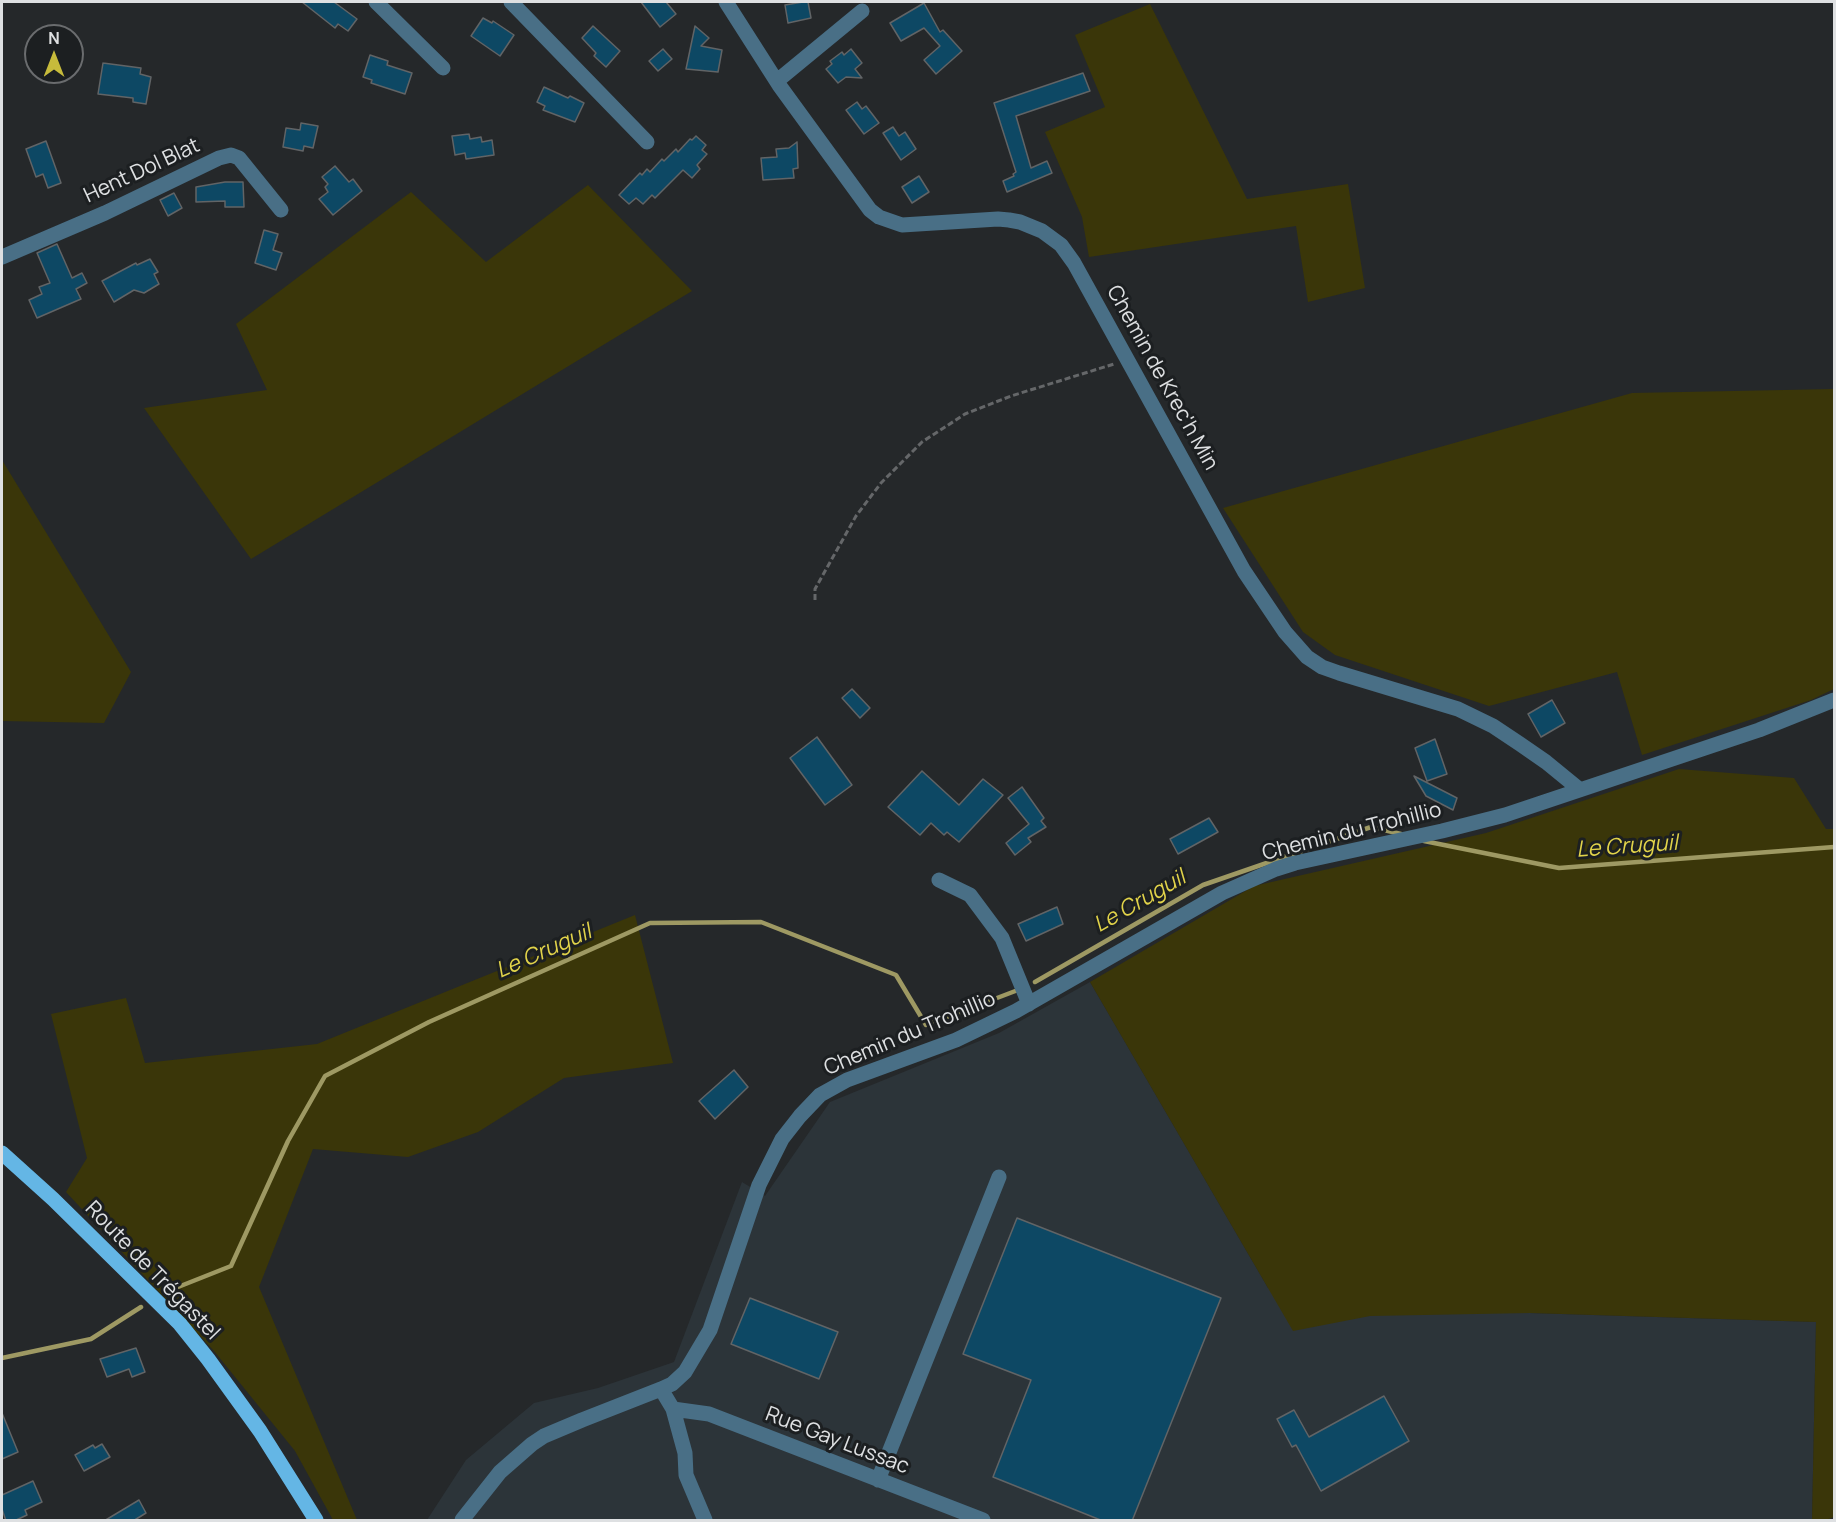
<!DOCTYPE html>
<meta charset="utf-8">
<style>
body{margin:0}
#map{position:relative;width:1836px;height:1522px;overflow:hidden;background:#25282a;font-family:Manrope,sans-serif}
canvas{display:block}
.frame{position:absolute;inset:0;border:3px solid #dee0e2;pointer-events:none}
.north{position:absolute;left:24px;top:24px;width:60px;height:60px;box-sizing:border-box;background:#1c1f21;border:2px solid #6a6c6e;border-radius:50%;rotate:0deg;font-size:16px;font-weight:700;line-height:24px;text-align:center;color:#dee0e2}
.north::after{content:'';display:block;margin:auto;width:21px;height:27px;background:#c7bb3b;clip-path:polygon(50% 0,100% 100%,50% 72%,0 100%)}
</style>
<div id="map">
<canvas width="1836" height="1522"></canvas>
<div class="frame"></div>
<div class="north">N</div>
</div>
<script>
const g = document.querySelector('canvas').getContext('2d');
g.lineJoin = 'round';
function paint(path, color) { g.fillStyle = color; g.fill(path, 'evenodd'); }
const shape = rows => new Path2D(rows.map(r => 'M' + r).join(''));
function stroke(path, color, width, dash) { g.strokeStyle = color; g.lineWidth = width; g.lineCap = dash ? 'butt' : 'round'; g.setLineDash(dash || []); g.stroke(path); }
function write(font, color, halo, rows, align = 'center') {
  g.font = font + ' Manrope,sans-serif'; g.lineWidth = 6; g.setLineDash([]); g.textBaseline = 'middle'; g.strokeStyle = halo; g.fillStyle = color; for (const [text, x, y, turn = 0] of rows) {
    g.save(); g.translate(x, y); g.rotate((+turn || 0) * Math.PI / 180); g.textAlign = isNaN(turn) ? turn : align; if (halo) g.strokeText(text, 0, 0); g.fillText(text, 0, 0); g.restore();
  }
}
paint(shape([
 [1090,982,1268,1288,1530,1313,1816,1322,1812,1520,427,1520,466,1460,534,1403,598,1388,674,1362,742,1182,765,1196,830,1102,999,1033]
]), '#2c3439');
paint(shape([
 [1150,4,1247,199,1348,184,1365,288,1308,302,1296,226,1089,257,1082,217,1045,132,1105,107,1075,35],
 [588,185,692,291,251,559,144,408,267,390,236,324,411,192,486,262],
 [1834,389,1834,689,1811,700,1642,755,1617,672,1489,706,1335,655,1303,632,1223,508,1632,393],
 [2,460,131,672,104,723,2,721],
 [1679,769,1794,778,1826,829,1834,829,1834,1517,1826,1520,1812,1520,1816,1322,1530,1313,1370,1316,1293,1331,1090,982,1254,886,1486,833],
 [635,915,673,1063,564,1078,478,1132,408,1157,313,1149,259,1287,357,1520,333,1520,295,1451,214,1351,66,1192,87,1158,51,1014,126,998,145,1063,317,1044]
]), '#3a3609');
stroke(shape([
 [1424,841,1559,868,1834,847],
 [1035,982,1203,885,1371,827,1401,834],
 [178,1287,231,1266,288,1141,325,1076,429,1022,650,923,761,922,896,975,926,1025,1018,990],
 [2,1358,91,1339,141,1307]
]), '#9e9963', 4.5);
const building = shape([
 [302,2,334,2,357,19,348,31,338,24,335,28,302,2],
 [641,2,666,2,676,14,660,27,641,2],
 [803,2,808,2,811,18,788,23,785,5,803,2],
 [924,3,940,32,943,30,962,51,936,74,924,60,940,46,924,28,901,41,890,23,924,3],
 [483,18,492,23,493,21,514,35,500,56,471,36,483,18],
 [593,26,620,51,606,67,594,56,596,53,582,38,593,26],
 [695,26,709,38,701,46,722,50,718,72,686,69,695,26],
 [663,49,672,59,658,71,649,61,663,49],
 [851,49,862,63,855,69,862,78,846,77,838,83,826,69,832,64,830,61,842,52,844,55,851,49],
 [370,55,388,61,387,65,412,73,405,94,371,83,372,80,363,77,370,55],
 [103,63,141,68,140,74,151,77,146,104,133,102,133,98,98,94,103,63],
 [1083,73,1090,91,1016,116,1031,168,1047,161,1052,173,1007,192,1003,181,1014,176,1013,174,1016,172,994,103,1083,73],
 [544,87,568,98,570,96,584,103,575,122,543,110,545,106,537,102,544,87],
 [857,102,862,109,866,106,879,123,864,134,846,110,857,102],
 [301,123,318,126,313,148,304,146,303,151,283,147,286,128,300,130,301,123],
 [893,127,899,136,905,132,916,149,901,160,883,133,893,127],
 [469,134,470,139,481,137,482,142,492,140,494,155,466,159,465,153,455,155,452,136,469,134],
 [696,136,706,145,702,150,707,154,697,165,700,169,692,178,683,170,655,198,652,195,643,204,636,198,629,204,619,195,640,173,642,175,647,169,650,172,662,159,664,161,676,149,678,152,690,139,692,140,696,136],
 [46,141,61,183,48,188,43,174,36,177,26,149,46,141],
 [797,142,798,168,793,169,794,178,763,180,761,158,777,157,776,149,789,148,797,142],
 [335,166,349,182,353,179,362,191,333,215,319,199,328,192,325,187,328,184,322,177,335,166],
 [919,176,929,192,912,203,902,187,919,176],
 [225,182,243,182,244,207,225,207,225,201,196,202,196,187,225,182],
 [174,193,182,208,168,216,160,200,174,193],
 [264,230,278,234,273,250,282,253,276,270,255,263,264,230],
 [57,244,72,278,82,273,87,283,76,289,81,299,37,318,29,300,42,294,39,287,50,283,37,253,57,244],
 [150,259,158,272,154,274,159,284,144,293,134,290,114,302,102,281,136,263,137,265,150,259],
 [852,689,870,708,860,718,842,698,852,689],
 [1552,700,1565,723,1541,737,1528,714,1552,700],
 [817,737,852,785,825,805,790,758,817,737],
 [1435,739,1447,774,1427,781,1415,748,1435,739],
 [922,771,959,805,983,779,1003,795,959,842,947,832,944,835,931,823,920,835,888,807,922,771],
 [1414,776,1457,798,1453,810,1426,796,1414,776],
 [1022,787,1044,818,1041,821,1046,827,1028,838,1031,842,1015,855,1006,843,1029,824,1008,798,1022,787],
 [1209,818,1218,832,1178,854,1170,839,1209,818],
 [1057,907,1063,924,1026,941,1018,924,1057,907],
 [734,1070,748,1087,715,1119,699,1101,734,1070],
 [1017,1218,1221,1298,1132,1521,1103,1521,993,1477,1031,1380,963,1354,1017,1218],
 [750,1298,838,1332,819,1379,731,1344,750,1298],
 [136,1348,145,1372,132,1377,129,1369,107,1377,100,1359,136,1348],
 [1384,1396,1409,1441,1321,1491,1296,1445,1292,1447,1277,1419,1294,1410,1309,1437,1384,1396],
 [2,1413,18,1452,2,1459,2,1413],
 [102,1444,110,1457,84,1471,75,1455,93,1445,95,1448,102,1444],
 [33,1481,42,1502,25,1510,27,1515,14,1521,6,1521,2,1509,2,1495,33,1481],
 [139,1500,146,1513,133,1521,104,1521,139,1500]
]);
paint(building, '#0d4864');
stroke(building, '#616466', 1.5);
stroke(shape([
 [815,600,815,589,856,516,881,483,922,442,965,414,1011,396,1114,364]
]), '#656769', 3, [6, 3]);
stroke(shape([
 [376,2,443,68],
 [511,2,647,142],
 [726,2,779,85,870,210,879,217,902,225,998,219,1009,220,1020,222,1042,231,1061,245,1074,263,1244,571,1285,632,1307,657,1322,667,1339,673,1458,709,1493,726,1520,744,1546,762,1579,789],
 [777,81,862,11],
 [2,257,105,213,219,158,231,155,239,158,281,210],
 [939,880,970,895,1002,938,1029,1004],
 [661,1389,673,1409,685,1453,686,1475,705,1520],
 [673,1409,709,1414,983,1520],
 [878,1480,999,1177],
 [462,1520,500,1472,532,1444,544,1436,582,1420,661,1389,672,1384,685,1372,710,1330,759,1185,782,1139,800,1116,820,1095,847,1080,956,1040,1016,1011,1222,893,1276,869,1295,863,1442,831,1505,815,1759,730,1834,700]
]), '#496f86', 15);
stroke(shape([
 [2,1153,53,1199,180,1324,208,1359,260,1431,316,1520]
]), '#64b6e5', 15);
write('21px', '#dee0e2', '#1c1f21', [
 ["Hent Dol Blat",142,171,-25],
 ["Chemin de Krec'h Min",1162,378,61],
 ["Chemin du Trohillio",1352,832,-14],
 ["Chemin du Trohillio",910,1034,-23],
 ["Route de Trégastel",152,1271,46],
 ["Rue Gay Lussac",837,1441,21]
]);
write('italic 22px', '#e1d34a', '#1c1f21', [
 ["Le Cruguil",1627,847,-4],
 ["Le Cruguil",1140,902,-30],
 ["Le Cruguil",544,952,-24]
]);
</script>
